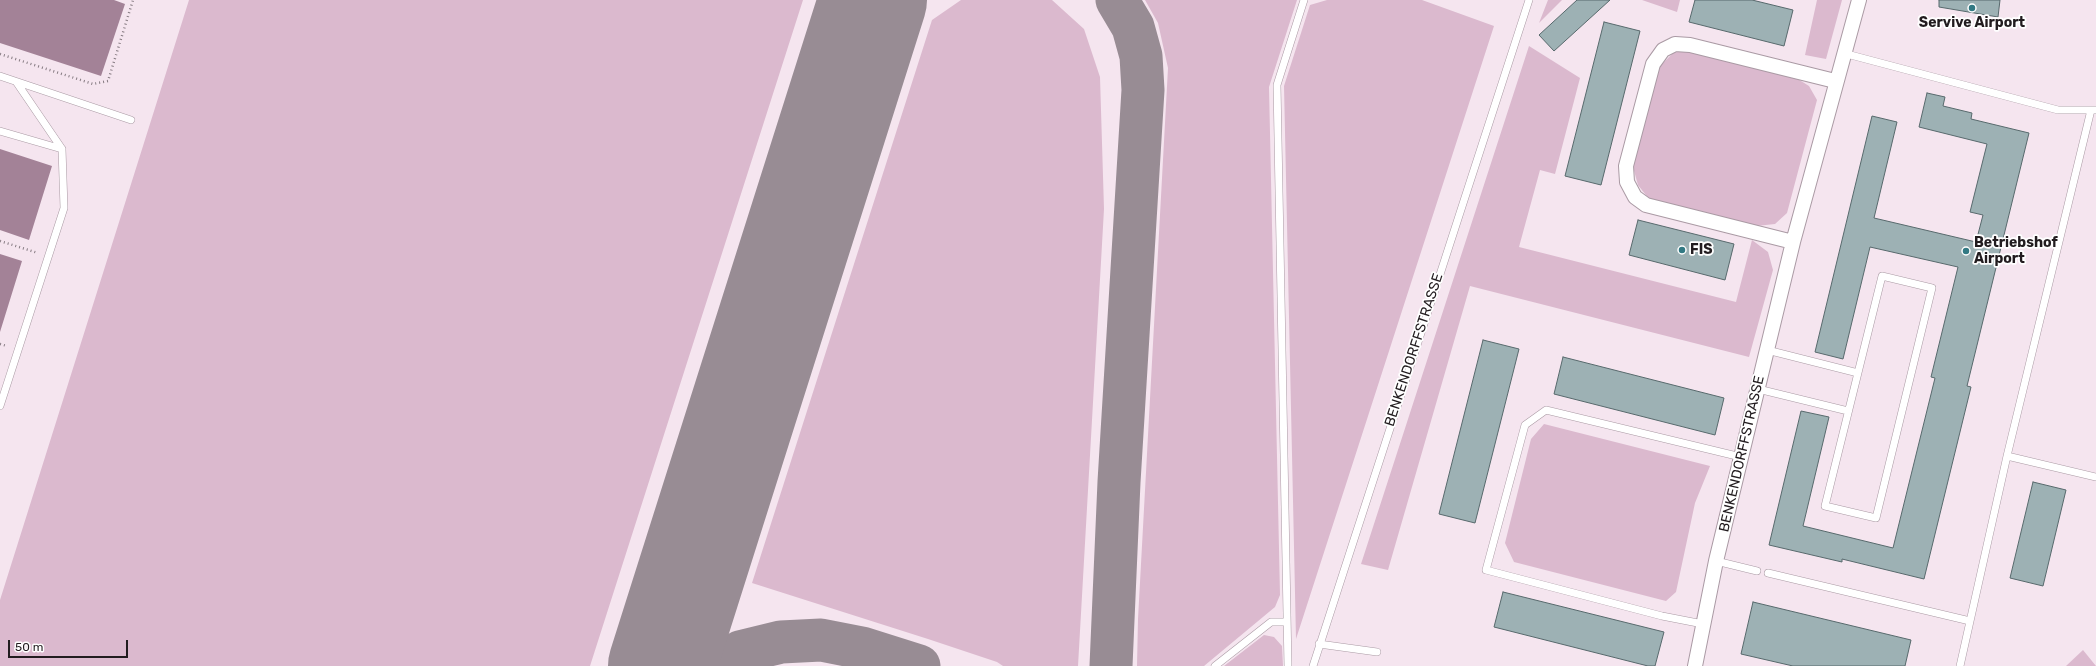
<!DOCTYPE html>
<style>
body{margin:0}
#map{position:relative;width:2096px;height:666px;overflow:hidden;background:#f5e5ef;font-family:Rubik,sans-serif}
canvas{display:block}
.scale{position:absolute;left:8px;top:640px;width:120px;height:18px;box-sizing:border-box;border:2px solid #221c1f;border-top:0;padding-left:5px;font-size:12px;line-height:14px;white-space:nowrap;color:#221c1f;-webkit-text-stroke:3px #fff;paint-order:stroke}
</style>
<div id="map">
<canvas width="2096" height="666"></canvas>
<div class="scale">50 m</div>
</div>
<script>
const g = document.querySelector('canvas').getContext('2d');
g.lineJoin = 'round';
function paint(path, color) { g.fillStyle = color; g.fill(path, 'evenodd'); }
const shape = rows => new Path2D(rows.map(r => 'M' + r).join(''));
function stroke(path, color, width, dash) { g.strokeStyle = color; g.lineWidth = width; g.lineCap = dash ? 'butt' : 'round'; g.setLineDash(dash || []); g.stroke(path); }
function write(font, color, halo, rows, align = 'center') {
  g.font = font + ' Rubik,sans-serif'; g.lineWidth = 3.5; g.setLineDash([]); g.textBaseline = 'middle'; g.strokeStyle = halo; g.fillStyle = color; for (const [text, x, y, turn = 0] of rows) {
    g.save(); g.translate(x, y); g.rotate((+turn || 0) * Math.PI / 180); g.textAlign = isNaN(turn) ? turn : align; if (halo) g.strokeText(text, 0, 0); g.fillText(text, 0, 0); g.restore();
  }
}
paint(shape([
 [189,0,803,0,590,666,0,666,0,600],
 [961,0,1052,0,1084,29,1100,77,1104,209,1078,666,1003,666,997,662,928,639,752,583,932,20],
 [1145,0,1297,0,1269,87,1280,595,1275,607,1204,666,1137,666,1138,619,1168,68,1158,23],
 [1327,0,1422,0,1494,26,1296,639,1284,86,1310,5],
 [1548,0,1562,0,1539,23],
 [1642,0,1680,0,1677,12],
 [1817,0,1842,0,1826,59,1805,55],
 [1529,46,1580,78,1555,174,1540,170,1519,247,1736,302,1752,240,1768,252,1773,270,1749,357,1470,286,1388,570,1361,564],
 [1690,49,1793,76,1809,86,1817,100,1787,213,1775,224,1756,226,1649,199,1638,185,1633,167,1659,67,1673,53],
 [1544,424,1710,466,1695,503,1676,592,1666,601,1514,562,1505,543,1531,439],
 [1264,635,1274,637,1282,646,1283,666,1224,666],
 [2083,650,2096,666,2066,666]
]), '#dbb9ce');
paint(shape([
 [0,0,114,0,125,4,101,76,0,43],
 [0,149,52,166,29,240,0,230],
 [0,254,22,261,0,332]
]), '#a38297');
stroke(shape([
 [716,666,740,652,781,642,821,640,862,648,919,666],
 [1111,666,1119,482,1143,90,1141,56,1133,27,1117,0]
]), '#988c94', 43);
stroke(shape([
 [662,666,873,0]
]), '#988c94', 108);
const building = shape([
 [1577,0,1610,0,1554,51,1539,35,1577,0],
 [1695,0,1752,0,1793,10,1784,46,1689,22,1695,0],
 [1939,0,2000,0,1998,17,1939,7,1939,0],
 [1604,22,1640,31,1601,185,1565,176,1604,22],
 [1927,93,1945,97,1943,106,1972,113,1971,119,2029,133,1967,386,1971,387,1924,579,1842,559,1842,562,1769,545,1801,411,1829,417,1803,526,1893,548,1935,378,1931,377,1958,267,1870,247,1843,359,1815,352,1872,116,1897,122,1874,218,1976,242,1983,215,1970,212,1987,144,1919,127,1927,93],
 [1638,220,1734,244,1725,280,1629,255,1638,220],
 [1483,340,1519,349,1475,523,1439,514,1483,340],
 [1563,357,1724,398,1715,435,1554,394,1563,357],
 [2033,482,2066,490,2043,586,2010,578,2033,482],
 [1503,592,1664,632,1655,666,1648,666,1494,627,1503,592],
 [1753,602,1911,640,1905,666,1793,666,1741,654,1753,602]
]);
paint(building, '#9db1b4');
stroke(building, '#57696c', 1);
const service = shape([
 [1843,53,2058,110,2096,110],
 [0,76,131,120],
 [0,131,62,149],
 [1882,276,1932,288,1876,518,1825,506,1882,276],
 [1767,350,1858,373],
 [1758,389,1848,411],
 [0,406,64,208,62,149,17,83],
 [2007,456,2096,477],
 [1716,561,1757,571],
 [1768,573,1970,621],
 [1703,624,1662,616,1486,570,1525,425,1546,410,1741,457],
 [1319,644,1377,652],
 [1215,666,1271,622,1286,622],
 [1288,666,1277,85,1304,0],
 [1313,666,1529,0],
 [1960,666,2007,456,2091,110]
]);
const minor = shape([
 [1793,242,1646,205,1635,197,1627,182,1626,166,1653,64,1663,50,1675,44,1690,45,1835,81],
 [1695,666,1716,561,1793,242,1859,0]
]);
stroke(service, '#aa9aa4', 8);
stroke(minor, '#aa9aa4', 16);
stroke(shape([
 [0,54,93,84,108,81,133,0],
 [0,241,38,253],
 [0,344,7,346]
]), '#877c83', 2.5, [1, 3]);
stroke(service, '#fff', 7);
stroke(minor, '#fff', 14);
for (const [x, y, r, color] of [
 [1972,8,4,"#327983"],
 [1682,250,4,"#327983"],
 [1966,251,4,"#327983"]
]) { const dot = new Path2D(); dot.arc(x, y, r, 0, 2 * Math.PI); g.fillStyle = color; g.fill(dot); stroke(dot, '#fff', 1.5); }
write('bold 14px', '#221c1f', '#fff', [
 ["Servive Airport",1972,23,"center"],
 ["Betriebshof",1974,243],
 ["Airport",1974,259],
 ["FIS",1690,250]
], 'left');
write('14px', '#221c1f', '#fff', [
 ["BENKENDORFFSTRASSE",1414,350,-72],
 ["BENKENDORFFSTRASSE",1742,454,-77]
]);
</script>
